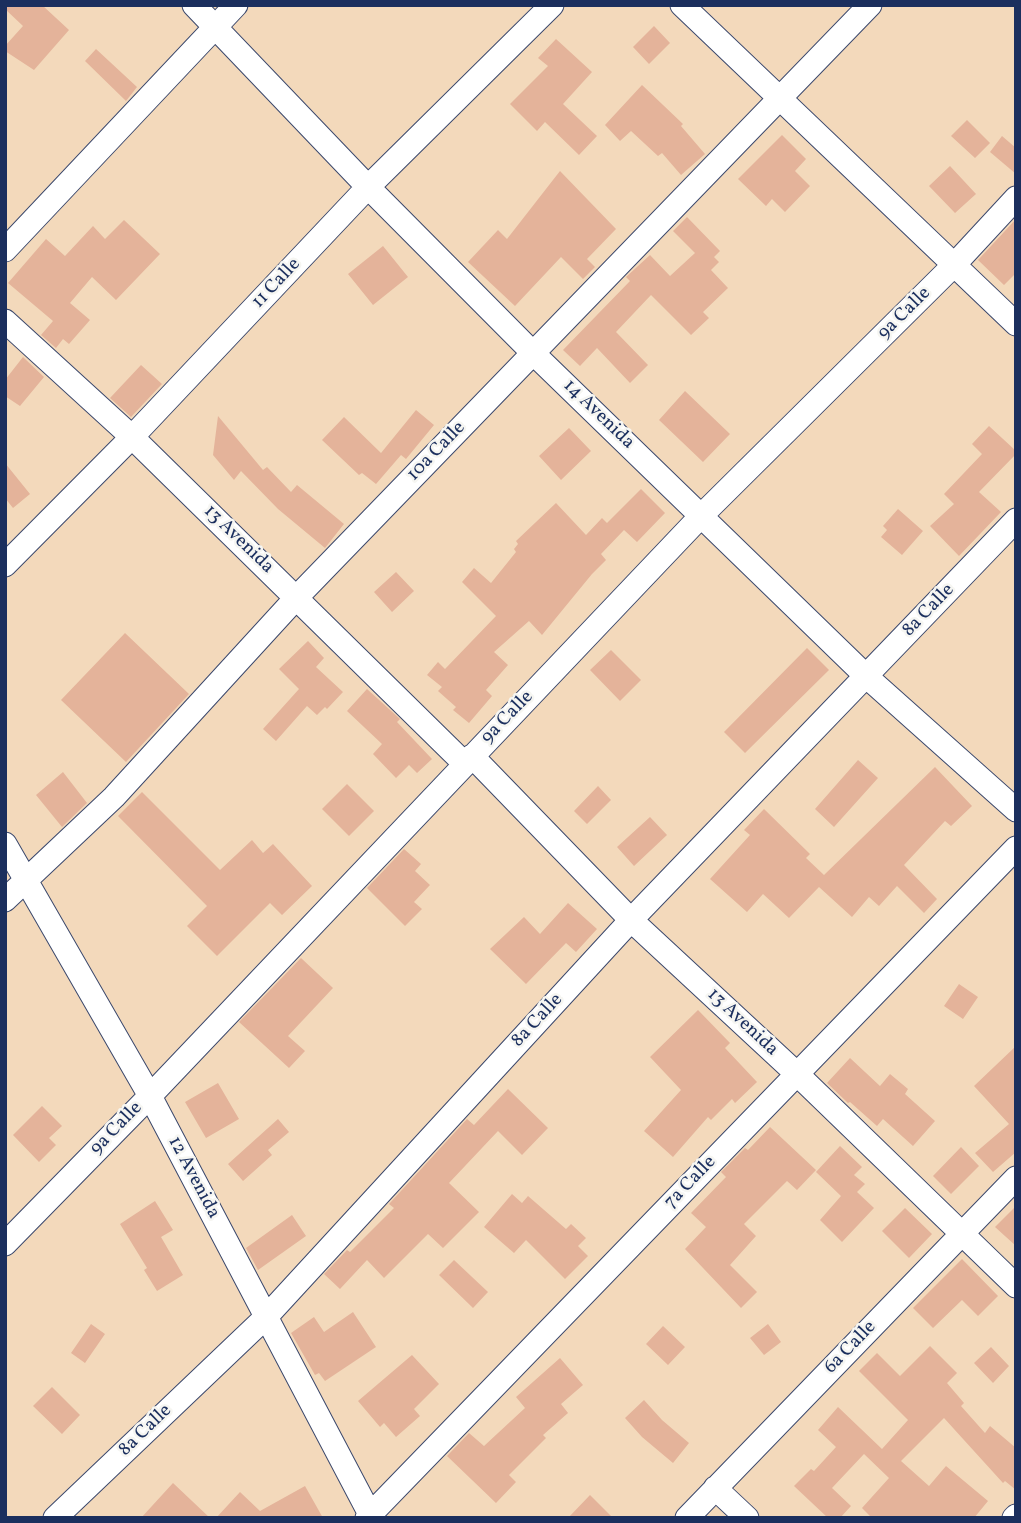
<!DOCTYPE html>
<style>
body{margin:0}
#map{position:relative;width:1021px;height:1523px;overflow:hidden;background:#f3d9bb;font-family:Vollkorn,serif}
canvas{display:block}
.frame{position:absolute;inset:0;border:7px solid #1b2f5e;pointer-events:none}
</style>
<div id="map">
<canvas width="1021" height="1523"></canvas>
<div class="frame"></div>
</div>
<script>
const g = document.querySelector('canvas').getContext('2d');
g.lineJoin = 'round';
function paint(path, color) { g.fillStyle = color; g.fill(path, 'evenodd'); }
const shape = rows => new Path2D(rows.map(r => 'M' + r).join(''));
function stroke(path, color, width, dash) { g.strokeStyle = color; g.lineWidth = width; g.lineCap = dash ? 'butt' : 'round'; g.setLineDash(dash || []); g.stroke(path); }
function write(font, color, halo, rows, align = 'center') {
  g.font = font + ' Vollkorn,serif'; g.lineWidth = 5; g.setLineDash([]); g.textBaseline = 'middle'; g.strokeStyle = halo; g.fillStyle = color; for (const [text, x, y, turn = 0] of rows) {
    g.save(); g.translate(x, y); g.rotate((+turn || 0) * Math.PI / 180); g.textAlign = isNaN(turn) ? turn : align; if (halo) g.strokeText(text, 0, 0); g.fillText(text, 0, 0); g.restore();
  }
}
paint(shape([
 [5,5,42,5,69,30,34,70,5,51,5,46,23,26,5,9],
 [654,26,670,43,649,64,633,47],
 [556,39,592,72,563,104,597,136,579,155,545,122,537,131,510,104,548,66,538,58],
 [96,49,137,87,126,101,85,61],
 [642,85,683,124,681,126,705,154,681,175,662,153,658,156,631,131,620,141,605,125],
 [967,120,990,143,975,158,951,136],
 [782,135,806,159,795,171,810,186,785,212,772,199,766,206,738,179],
 [1002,136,1016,148,1016,174,990,152],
 [950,166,976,194,955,213,929,186],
 [560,171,616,229,587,259,595,267,583,279,561,257,515,306,468,262,498,230,507,239],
 [687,217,720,251,714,257,719,262,711,270,728,288,703,312,709,318,691,335,651,295,616,332,648,365,630,383,597,348,580,366,563,350,630,281,626,277,650,255,670,276,695,253,673,231],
 [1016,219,1016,273,1004,285,978,260],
 [124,220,160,254,116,300,92,277,70,303,90,320,69,344,63,339,56,348,41,335,53,321,8,283,46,239,65,256,93,226,105,239],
 [383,246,408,277,373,305,348,274],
 [23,357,44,377,20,406,5,396,5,380],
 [141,365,162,384,131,417,110,398],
 [685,391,730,434,703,462,659,420],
 [416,410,434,425,406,459,401,455,376,484,362,473,359,475,322,440,344,417,381,453],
 [218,416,263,470,267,467,291,492,297,485,344,524,325,548,278,509,241,471,234,480,213,455],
 [989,426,1016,451,1016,454,979,492,1001,512,959,556,930,526,954,504,944,494,982,454,972,444],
 [569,428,591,451,561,480,539,456],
 [5,463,30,494,13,508,5,498],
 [641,489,665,513,637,542,624,530,601,554,606,560,592,574,542,635,529,621,494,652,508,665,486,690,492,696,469,723,453,710,456,707,438,691,442,687,427,675,438,662,445,669,496,616,462,582,474,568,491,583,516,552,514,549,518,544,516,541,556,503,586,535,602,518,607,523],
 [898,509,923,531,902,555,881,537,887,530,883,526],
 [396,572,414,591,392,612,374,592],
 [125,633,189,694,126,762,61,700],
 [308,641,324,658,316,667,343,692,327,709,325,707,317,715,307,706,276,741,263,729,299,689,279,669],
 [807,648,829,670,745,753,724,732],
 [611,650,641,680,620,701,590,670],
 [367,689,400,719,397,722,432,759,417,773,409,765,396,778,373,754,382,744,347,711],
 [858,760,878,778,834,827,815,809],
 [935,767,972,806,951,826,945,821,904,865,937,899,924,913,897,886,879,906,869,897,852,917,819,887,789,918,763,894,747,912,710,879,750,835,744,830,764,809,810,854,806,858,824,875],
 [63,772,87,803,62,827,36,795],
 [347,784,374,811,349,836,322,809],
 [598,786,611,800,587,824,574,811],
 [142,792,220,870,252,840,263,853,273,844,312,886,282,915,270,903,217,956,187,926,207,906,118,816],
 [650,817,667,835,634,866,617,847],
 [404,849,421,864,415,871,430,885,414,902,422,909,405,926,367,888],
 [568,903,597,929,576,952,566,943,526,984,490,949,524,917,540,934],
 [301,958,333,988,288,1036,305,1051,289,1068,239,1022],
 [959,984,978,997,963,1019,944,1006],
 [698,1010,730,1043,725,1048,757,1082,735,1103,732,1099,711,1120,708,1117,673,1157,644,1131,681,1090,650,1057],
 [1016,1046,1016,1152,993,1172,975,1153,1009,1124,974,1086],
 [850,1058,880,1086,890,1074,908,1089,905,1094,935,1121,913,1146,883,1119,877,1126,850,1102,848,1103,827,1083],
 [218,1083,239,1119,206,1138,185,1102],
 [508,1089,548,1128,522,1155,498,1131,449,1183,479,1212,443,1248,428,1234,384,1278,367,1260,340,1289,324,1274,347,1250,350,1252,394,1208,389,1204,467,1119,474,1125],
 [42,1106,62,1126,49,1138,56,1145,39,1162,13,1135],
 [278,1119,289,1132,268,1150,272,1155,243,1181,228,1164],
 [770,1127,816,1170,797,1190,787,1181,744,1224,756,1236,730,1265,757,1292,741,1308,685,1249,706,1227,691,1213,726,1177,721,1172,745,1148,748,1150],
 [840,1146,862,1167,854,1175,865,1184,857,1192,874,1208,842,1242,820,1220,841,1196,816,1172],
 [961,1147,979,1166,951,1194,933,1176],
 [512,1194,522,1203,528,1196,566,1229,571,1224,586,1238,578,1246,588,1256,565,1279,526,1240,514,1253,484,1227],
 [155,1201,173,1230,161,1237,183,1275,157,1291,144,1270,147,1268,120,1224],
 [1016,1206,1016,1246,995,1227],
 [905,1208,932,1234,909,1258,882,1231],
 [292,1215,306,1236,258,1270,246,1248],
 [962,1259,998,1296,978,1316,962,1300,933,1328,913,1308],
 [454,1260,488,1292,473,1308,439,1275],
 [353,1312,376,1347,325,1381,319,1373,315,1375,291,1333,314,1317,324,1332],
 [91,1324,105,1334,85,1363,71,1353],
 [768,1324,781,1342,764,1355,750,1338],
 [663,1326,685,1347,668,1365,646,1344],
 [930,1346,957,1373,947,1383,964,1403,961,1406,985,1433,990,1426,1016,1448,1016,1490,1005,1481,1003,1483,944,1418,901,1461,929,1486,946,1466,988,1501,974,1518,872,1518,862,1508,889,1478,864,1454,832,1488,851,1506,840,1518,828,1518,794,1486,811,1469,814,1471,836,1447,818,1430,838,1407,882,1449,908,1420,859,1371,877,1353,900,1376],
 [991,1347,1009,1366,993,1383,974,1363],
 [412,1355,439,1384,414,1409,420,1416,396,1437,384,1423,380,1427,358,1401],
 [560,1358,583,1385,561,1404,568,1413,543,1435,546,1438,509,1475,516,1482,496,1503,447,1456,469,1433,484,1446,525,1408,516,1397],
 [52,1387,80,1415,62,1434,33,1406],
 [644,1400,662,1420,689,1443,673,1463,642,1437,625,1418],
 [173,1483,210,1518,141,1518],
 [305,1486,323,1518,216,1518,240,1492,260,1511],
 [590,1495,613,1518,568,1518]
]), '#e4b39a');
const minor = shape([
 [194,5,368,187,533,353,867,677,1016,810],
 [682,5,1016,324],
 [5,250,236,5],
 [5,321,132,437,465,764],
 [5,565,132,437,368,187,552,5],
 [472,756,631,920,797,1074,1016,1286],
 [5,844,150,1096,372,1518],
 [5,900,114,797,297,597,870,5],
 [5,1244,150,1096,702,515,954,265,1016,198],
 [715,1488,747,1518],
 [55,1518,266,1317,631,920,1016,520],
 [367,1518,1016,848],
 [687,1518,1016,1178],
 [1014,1518,1016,1516]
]);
stroke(minor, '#3b486c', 25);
stroke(minor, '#fff', 23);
write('19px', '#1b2f5e', '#f6f6f2', [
 ["11 Calle",277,284,-47],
 ["9a Calle",905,314,-45],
 ["14 Avenida",598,415,44],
 ["10a Calle",437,452,-46],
 ["13 Avenida",238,540,44],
 ["8a Calle",929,611,-46],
 ["9a Calle",508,718,-46],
 ["8a Calle",538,1021,-47],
 ["13 Avenida",742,1023,43],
 ["9a Calle",117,1129,-46],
 ["12 Avenida",193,1178,62],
 ["7a Calle",691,1183,-46],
 ["6a Calle",851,1348,-46],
 ["8a Calle",146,1431,-44]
]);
</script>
